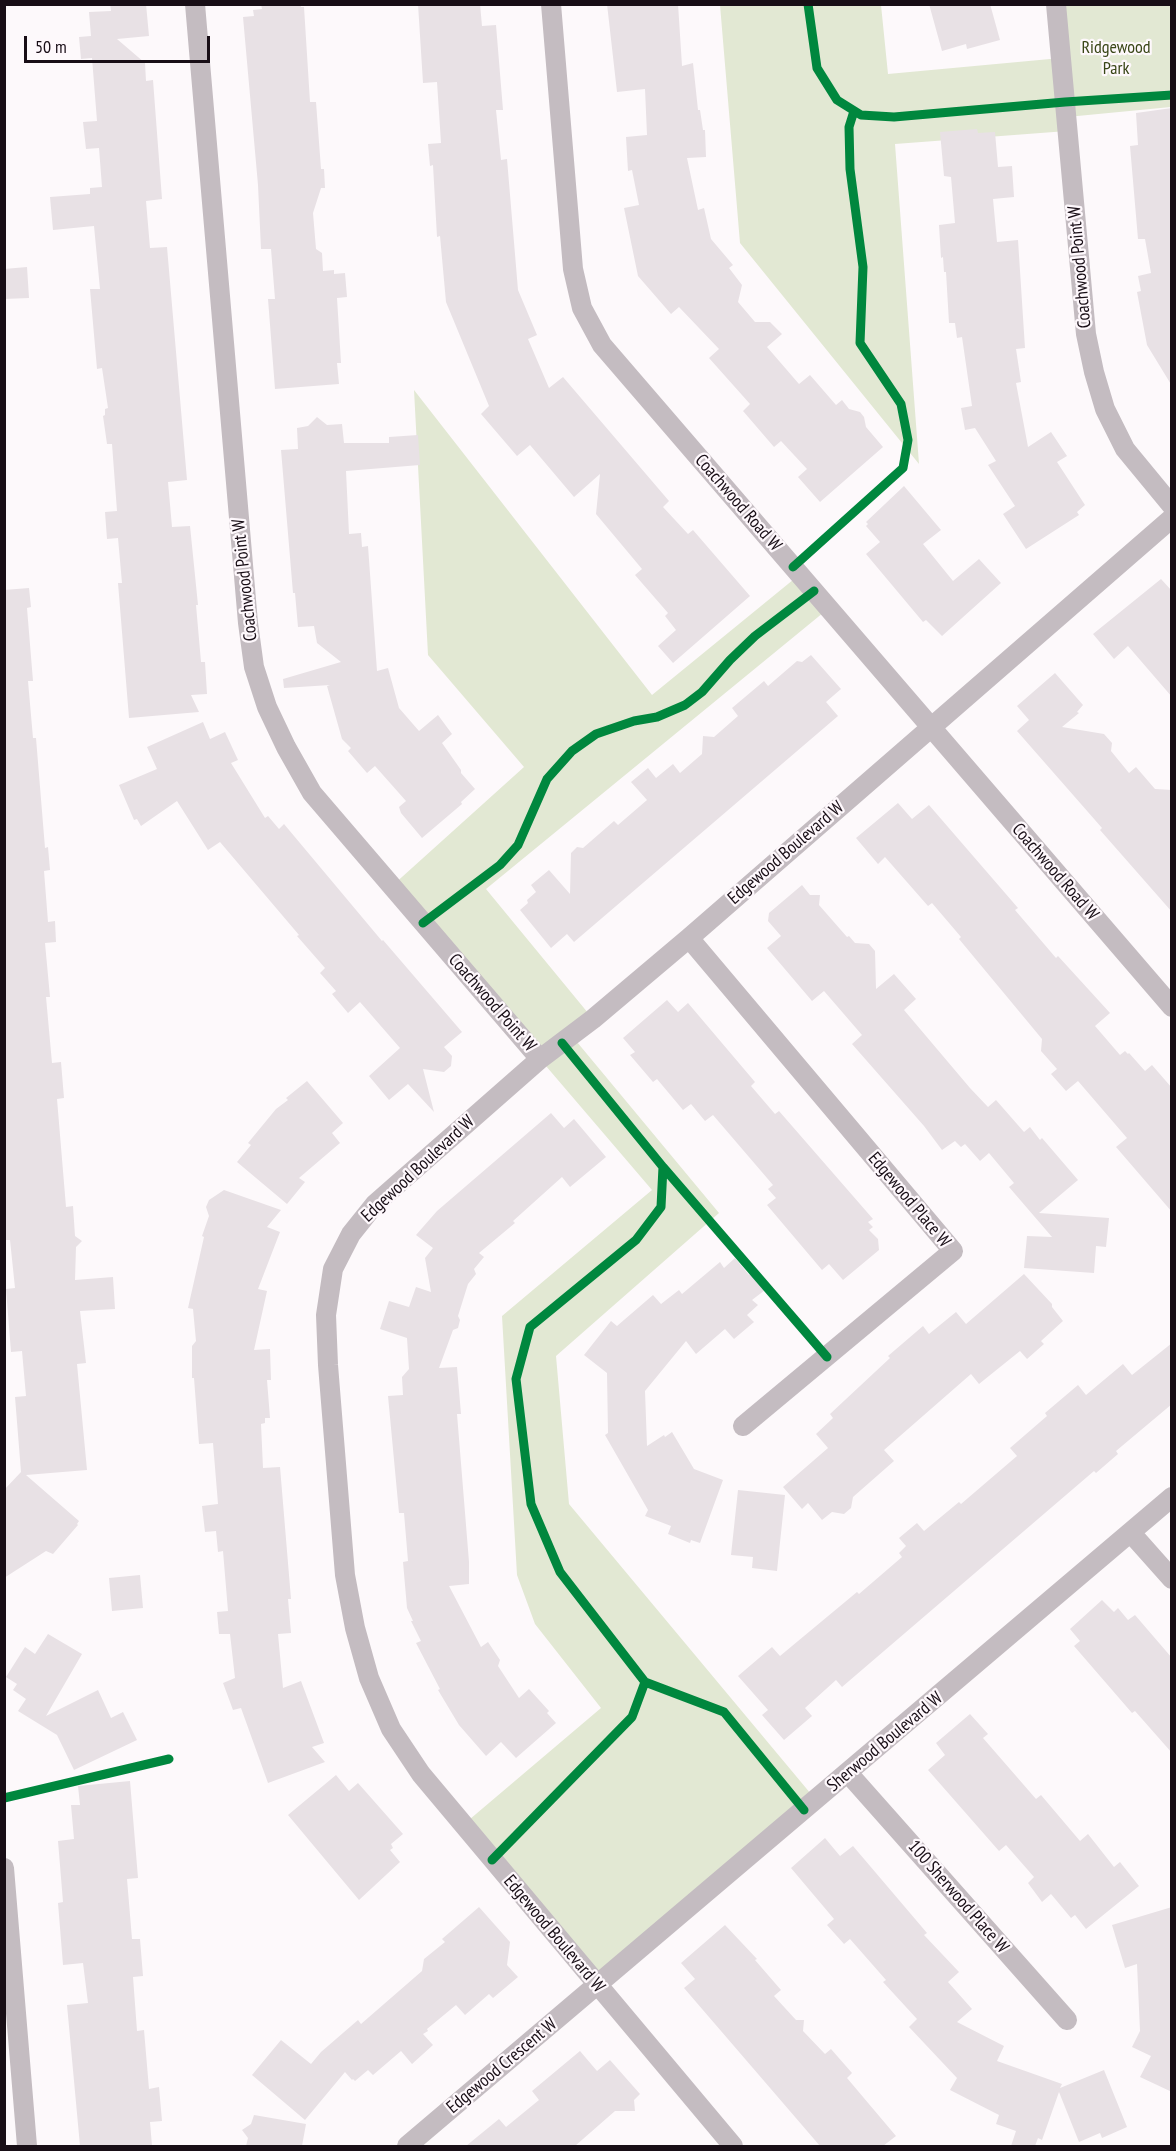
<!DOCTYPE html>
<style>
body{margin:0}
#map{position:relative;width:1176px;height:2151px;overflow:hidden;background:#fdf9fb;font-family:"PT Sans Narrow",sans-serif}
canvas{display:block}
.frame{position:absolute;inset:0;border:6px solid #180e16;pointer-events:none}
.scale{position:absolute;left:24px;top:36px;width:186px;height:27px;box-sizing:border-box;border:3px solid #180e16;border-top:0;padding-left:8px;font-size:18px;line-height:21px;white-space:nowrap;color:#180e16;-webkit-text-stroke:4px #fef8fc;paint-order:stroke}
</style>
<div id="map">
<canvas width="1176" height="2151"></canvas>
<div class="frame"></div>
<div class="scale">50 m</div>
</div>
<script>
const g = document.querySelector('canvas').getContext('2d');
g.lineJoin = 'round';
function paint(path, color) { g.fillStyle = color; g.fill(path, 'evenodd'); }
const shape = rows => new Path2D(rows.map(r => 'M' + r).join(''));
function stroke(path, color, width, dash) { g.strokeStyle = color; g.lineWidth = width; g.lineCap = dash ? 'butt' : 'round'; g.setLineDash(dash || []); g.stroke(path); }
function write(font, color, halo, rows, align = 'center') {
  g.font = font + ' "PT Sans Narrow",sans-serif'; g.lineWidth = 4.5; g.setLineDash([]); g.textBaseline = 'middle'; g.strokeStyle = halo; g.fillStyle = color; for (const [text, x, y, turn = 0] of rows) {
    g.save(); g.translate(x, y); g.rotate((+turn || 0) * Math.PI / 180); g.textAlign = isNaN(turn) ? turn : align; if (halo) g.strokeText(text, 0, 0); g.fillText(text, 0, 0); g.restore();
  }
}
paint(shape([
 [720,5,881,5,888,74,1061,58,1056,5,1171,5,1171,107,1067,117,1067,131,895,144,919,464,740,243],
 [414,390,652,695,799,575,829,608,486,889,593,1019,572,1036,719,1213,556,1356,569,1504,816,1800,597,1985,463,1825,601,1708,535,1624,517,1575,502,1316,652,1190,392,886,524,767,428,655]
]), '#e2e8d3');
paint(shape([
 [110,4,146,4,149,36,117,39,145,63,146,81,153,80,162,199,146,201,150,248,167,247,187,480,168,482,172,527,190,526,198,605,196,605,201,662,205,662,207,694,191,695,199,712,129,718,118,583,122,583,118,538,107,539,105,512,117,511,112,444,107,444,103,416,105,415,105,409,108,408,102,368,97,369,90,289,100,289,94,226,53,230,50,197,90,194,90,188,102,187,99,148,86,149,83,122,97,121,92,58,81,59,79,37,91,36,89,12,111,11],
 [261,4,300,4,301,7,304,7,310,102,316,102,321,169,324,169,325,188,321,188,313,213,316,249,322,253,323,271,334,270,334,274,345,273,347,297,337,298,341,363,337,363,339,384,275,389,268,299,275,299,271,249,261,249,258,185,243,17,254,16,253,10,262,9],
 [418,4,480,4,482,26,496,25,503,110,496,110,501,160,507,159,518,290,537,335,528,339,549,388,563,377,669,501,663,507,688,534,693,530,750,596,673,663,658,646,676,630,665,616,668,613,635,575,642,569,596,514,600,474,574,497,530,445,517,456,481,414,489,406,446,302,440,236,437,237,433,165,430,166,428,144,441,143,437,82,423,83],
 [607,4,678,4,682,66,693,63,698,110,700,110,703,130,705,130,706,157,687,158,698,210,704,208,711,239,733,265,729,268,742,285,738,302,755,322,770,322,782,334,767,347,799,384,810,375,836,405,842,400,849,409,860,412,864,417,866,427,883,447,820,502,798,477,807,469,781,441,774,447,743,411,750,404,709,358,719,349,679,307,671,314,638,276,624,208,639,205,632,170,628,171,626,137,647,135,645,89,617,92],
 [929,4,990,4,1000,40,967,49,966,44,942,51],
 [1172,108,1172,386,1147,345,1137,292,1141,291,1138,276,1151,273,1145,239,1138,239,1130,146,1138,145,1136,113],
 [977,129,978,133,995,132,998,167,1012,166,1014,197,993,199,997,242,1018,240,1025,348,1016,349,1021,382,1016,383,1028,447,1051,432,1067,456,1057,462,1085,505,1077,512,1079,515,1026,549,1003,514,1015,506,988,465,996,461,975,428,965,430,961,408,972,406,962,337,957,338,955,323,949,323,946,272,944,272,943,257,941,258,939,225,955,223,951,177,944,176,940,132],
 [27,267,29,298,4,299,4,269],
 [317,417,327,425,342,424,344,443,389,443,389,437,418,435,420,465,346,471,349,534,361,533,362,547,368,546,377,671,388,668,399,708,419,731,438,715,452,734,442,743,461,770,461,773,475,789,461,802,462,804,422,838,401,813,399,807,406,801,375,766,367,773,348,751,351,748,342,739,327,686,330,685,284,688,283,679,341,662,317,643,314,626,298,627,295,593,293,593,281,450,298,449,297,428,308,426],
 [904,486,941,530,923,544,953,581,979,559,1001,583,942,636,926,620,923,622,866,554,880,542,866,526,868,524,866,522],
 [1161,579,1172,591,1172,697,1128,646,1114,659,1093,634],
 [29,588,31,607,27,608,33,681,28,681,33,738,36,738,45,848,48,847,50,870,44,871,48,922,55,921,56,942,45,943,50,997,46,997,52,1063,61,1062,64,1098,57,1099,66,1207,73,1206,75,1236,82,1241,76,1247,75,1280,113,1277,115,1309,80,1311,86,1363,77,1364,87,1470,26,1475,79,1521,77,1524,78,1525,53,1554,46,1551,4,1578,4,1490,21,1472,15,1397,26,1396,22,1351,11,1352,6,1289,15,1288,10,1240,4,1240,4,590],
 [811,655,841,689,826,702,838,716,574,942,567,934,551,948,520,910,528,903,527,900,536,892,531,885,549,870,570,894,571,853,577,847,583,848,614,821,618,825,647,800,631,782,648,768,656,778,673,764,680,773,702,754,703,736,714,737,738,716,732,708,764,681,768,686,797,661,802,662],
 [1055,673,1083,705,1077,712,1079,713,1062,727,1104,734,1112,743,1111,751,1129,773,1136,767,1155,789,1172,790,1172,912,1100,830,1102,828,1017,731,1029,720,1017,706],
 [203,722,210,739,225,732,238,760,231,763,265,818,268,816,279,829,284,824,382,941,383,940,462,1032,444,1047,452,1056,451,1066,444,1072,423,1069,434,1112,408,1084,389,1100,369,1076,400,1048,360,1002,348,1013,332,994,336,991,320,973,325,968,297,936,299,935,220,842,208,850,177,801,141,826,137,819,134,820,119,785,157,769,147,747],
 [898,803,912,819,929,805,1018,908,1015,910,1056,958,1058,956,1110,1013,1095,1026,1120,1055,1125,1051,1128,1054,1129,1053,1145,1071,1152,1065,1172,1088,1172,1212,1116,1147,1127,1138,1078,1081,1066,1091,1051,1074,1057,1069,1041,1051,1042,1039,959,939,961,937,932,903,928,906,885,857,878,864,856,838],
 [802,885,810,895,820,895,819,905,847,937,849,936,855,943,869,944,875,951,876,989,894,974,916,999,904,1010,970,1088,988,1107,996,1100,1024,1132,1030,1127,1040,1140,1042,1138,1078,1180,1039,1213,1109,1218,1106,1247,1096,1246,1094,1273,1024,1268,1027,1236,1052,1237,1009,1187,1014,1183,989,1153,980,1161,965,1144,961,1147,955,1141,942,1150,924,1126,852,1044,862,1035,824,991,812,1001,767,948,781,936,768,921,769,913],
 [667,1000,678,1012,688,1003,755,1082,751,1086,775,1114,779,1111,873,1219,868,1222,873,1227,869,1230,878,1239,879,1250,843,1280,829,1264,822,1270,767,1205,776,1198,768,1189,773,1185,713,1115,705,1121,691,1104,683,1110,657,1079,653,1082,630,1055,635,1052,623,1038],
 [307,1081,343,1123,332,1133,340,1143,299,1178,305,1182,287,1204,237,1162,251,1145,248,1143,276,1109,288,1100,286,1098],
 [551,1113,564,1128,574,1119,606,1157,570,1187,562,1177,513,1221,515,1223,479,1253,484,1257,474,1269,476,1274,468,1284,458,1316,460,1320,458,1328,453,1330,439,1368,457,1367,461,1414,457,1414,469,1562,469,1584,449,1586,481,1647,488,1642,500,1660,498,1666,519,1698,529,1689,549,1711,547,1713,556,1723,516,1758,501,1742,486,1756,459,1725,438,1690,440,1689,416,1643,421,1641,411,1621,413,1621,407,1608,403,1562,408,1561,404,1513,399,1513,388,1396,403,1395,402,1377,409,1369,407,1338,380,1329,389,1301,409,1307,416,1287,431,1292,425,1258,433,1248,416,1235,437,1211],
 [224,1190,281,1210,267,1227,280,1232,258,1289,267,1291,254,1350,270,1349,271,1380,267,1380,270,1418,265,1418,265,1423,261,1424,263,1468,280,1467,291,1599,288,1599,291,1633,278,1634,283,1688,301,1681,324,1743,312,1747,325,1762,268,1783,241,1708,233,1710,223,1683,235,1678,230,1634,219,1634,217,1612,228,1611,223,1551,218,1552,216,1531,205,1532,202,1506,218,1504,213,1443,199,1444,194,1378,192,1378,192,1346,196,1341,193,1309,188,1308,204,1237,202,1236,209,1216,206,1207,209,1200],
 [735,1258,749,1275,752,1273,765,1290,752,1300,758,1305,747,1315,754,1322,734,1339,725,1329,696,1354,686,1341,645,1391,647,1446,664,1435,665,1437,672,1432,694,1469,723,1480,700,1543,691,1540,690,1543,668,1534,671,1526,645,1516,648,1510,605,1435,608,1433,607,1373,584,1355,611,1321,617,1326,653,1295,661,1304,679,1290,682,1294,720,1262,724,1268],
 [1024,1274,1052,1304,1052,1307,1063,1321,1041,1341,1044,1344,1027,1359,1020,1351,979,1384,971,1374,884,1450,894,1461,853,1497,851,1508,844,1514,832,1512,822,1520,808,1503,802,1509,783,1487,828,1448,816,1434,833,1418,830,1414,890,1358,888,1356,923,1326,929,1334,956,1312,966,1324],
 [1172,1343,1172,1404,1116,1451,1118,1454,1096,1473,1094,1471,842,1687,836,1680,805,1708,812,1716,784,1740,762,1715,768,1710,738,1676,772,1647,780,1656,857,1592,859,1594,902,1557,899,1553,906,1546,899,1538,917,1523,924,1531,959,1502,961,1504,1017,1456,1010,1448,1047,1416,1045,1413,1078,1385,1086,1395,1123,1364,1132,1375],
 [738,1490,785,1495,777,1571,752,1568,753,1557,731,1555],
 [140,1575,143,1608,112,1611,109,1578],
 [1102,1600,1114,1612,1118,1608,1128,1620,1135,1615,1172,1658,1172,1753,1135,1711,1132,1713,1074,1646,1080,1641,1070,1629],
 [48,1634,82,1654,46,1716,98,1690,111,1718,123,1712,137,1740,74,1770,57,1735,18,1711,26,1699,13,1690,17,1684,6,1677,25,1647,35,1654],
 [970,1714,988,1734,983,1738,1036,1799,1041,1795,1080,1841,1088,1834,1114,1867,1120,1862,1139,1886,1086,1929,1075,1915,1071,1918,1051,1894,1042,1902,1028,1883,1034,1877,1006,1845,999,1851,928,1770,945,1755,936,1743],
 [336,1775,349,1791,358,1783,403,1834,391,1844,393,1848,390,1850,400,1862,359,1900,288,1815],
 [130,1781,138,1878,127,1879,132,1939,140,1939,143,1976,133,1977,137,2031,144,2030,149,2089,159,2087,162,2121,150,2122,152,2146,80,2146,67,2005,88,2003,83,1963,63,1965,58,1903,63,1902,58,1841,74,1839,71,1805,80,1805,78,1786],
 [825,1838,840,1856,853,1846,927,1933,924,1935,959,1972,948,1982,972,2009,957,2022,1004,2046,997,2061,1062,2084,1060,2088,1104,2070,1127,2127,1102,2138,1100,2133,1079,2142,1059,2092,1042,2140,1038,2138,1035,2146,1011,2146,1016,2131,996,2124,999,2115,950,2090,957,2078,909,2027,917,2019,883,1982,886,1980,850,1939,844,1944,827,1925,834,1919,791,1868],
 [479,1907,510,1942,507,1965,518,1977,493,1998,489,1994,465,2015,456,2005,427,2029,428,2031,423,2034,433,2045,412,2064,401,2051,373,2075,368,2070,355,2081,353,2079,352,2080,345,2072,305,2120,252,2075,281,2040,311,2064,321,2052,358,2020,361,2024,422,1971,424,1959,445,1942,442,1939],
 [1172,1907,1172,2092,1140,2077,1151,2056,1132,2047,1140,2031,1137,1964,1125,1968,1112,1925],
 [725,1925,757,1959,755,1960,781,1990,774,1996,796,2020,804,2020,803,2031,825,2054,831,2049,852,2073,847,2078,896,2136,883,2146,820,2146,684,1988,695,1979,681,1963],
 [580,2051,597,2071,610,2060,640,2094,634,2100,635,2111,615,2111,575,2146,466,2146,499,2119,506,2127,539,2100,532,2091],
 [254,2115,306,2124,302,2146,246,2146,248,2138,242,2130,251,2124]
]), '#e8e1e5');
stroke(shape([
 [195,4,248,623,254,667,267,707,286,747,312,793,540,1059],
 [551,4,573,269,582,308,602,345,1172,1007],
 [1056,4,1086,334,1094,372,1105,409,1125,449,1172,506],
 [689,938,953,1251,743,1426],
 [1131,1533,1172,1579],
 [848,1773,1067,2020],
 [4,1868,27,2146],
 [407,2146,1172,1497],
 [733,2146,421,1774,391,1729,369,1678,355,1628,345,1575,328,1365,326,1315,333,1269,351,1234,375,1204,540,1059,593,1019,689,938,1172,518]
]), '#c4bcc1', 20);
stroke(shape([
 [808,4,817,68,837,100,861,115,894,117,1065,102,1172,95],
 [793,567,903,468,908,440,901,404,860,343,863,267,850,169,849,127,854,111],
 [423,923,500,865,518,845,547,779,572,751,596,734,634,721,657,717,685,705,702,692,730,660,755,636,814,591],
 [663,1167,827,1357],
 [645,1682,724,1712,804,1810],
 [4,1798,169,1759],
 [492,1860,632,1717,645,1682,560,1572,531,1504,516,1379,530,1327,636,1240,661,1207,663,1167,562,1043]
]), '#00873e', 9);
write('18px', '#394617', '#fef8fc', [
 ["Ridgewood",1116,48],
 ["Park",1116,69]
]);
write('18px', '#180e16', '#fef8fc', [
 ["Coachwood Point W",1080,267,-95],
 ["Coachwood Road W",738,503,49],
 ["Coachwood Point W",245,580,-96],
 ["Edgewood Boulevard W",786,853,-41],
 ["Coachwood Road W",1055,872,49],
 ["Coachwood Point W",492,1003,49],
 ["Edgewood Boulevard W",418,1169,-43],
 ["Edgewood Place W",909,1200,50],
 ["Sherwood Boulevard W",885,1742,-40],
 ["100 Sherwood Place W",958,1897,49],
 ["Edgewood Boulevard W",554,1934,50],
 ["Edgewood Crescent W",502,2066,-40]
]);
</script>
